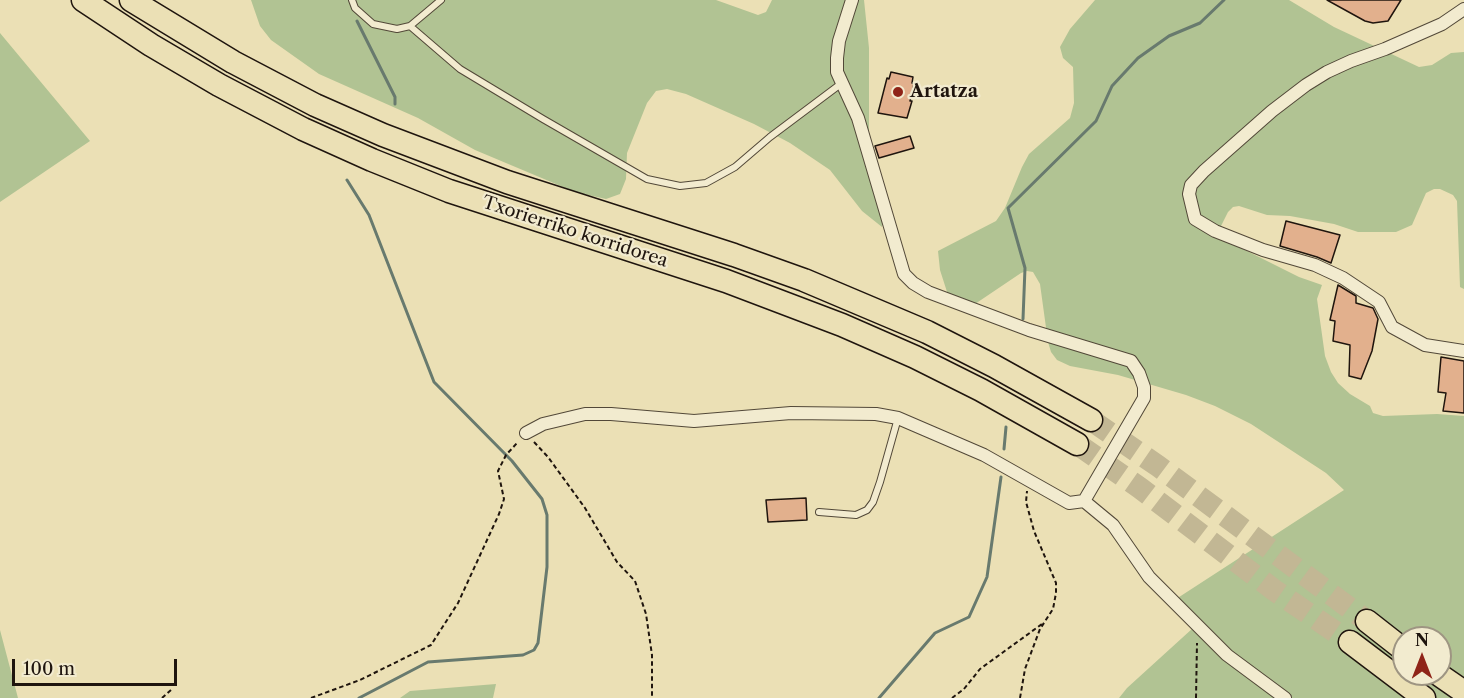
<!DOCTYPE html>
<style>
body{margin:0}
#map{position:relative;width:1464px;height:698px;overflow:hidden;background:#ebe0b5;font-family:"Libre Caslon Text",serif}
canvas{display:block}
.north{position:absolute;left:1392px;top:626px;width:60px;height:60px;box-sizing:border-box;background:#f2ebcf;border:2px solid #9e9582;border-radius:50%;rotate:0deg;font-size:16px;font-weight:700;line-height:24px;text-align:center;color:#1f150e}
.north::after{content:'';display:block;margin:auto;width:21px;height:27px;background:#8f2418;clip-path:polygon(50% 0,100% 100%,50% 72%,0 100%)}
.scale{position:absolute;left:12px;top:659px;width:165px;height:27px;box-sizing:border-box;border:3px solid #1f150e;border-top:0;padding-left:8px;font-size:18px;line-height:21px;white-space:nowrap;color:#1f150e;-webkit-text-stroke:4px #f2ebcf;paint-order:stroke}
</style>
<div id="map">
<canvas width="1464" height="698"></canvas>
<div class="north">N</div>
<div class="scale">100 m</div>
</div>
<script>
const g = document.querySelector('canvas').getContext('2d');
g.lineJoin = 'round';
function paint(path, color) { g.fillStyle = color; g.fill(path, 'evenodd'); }
const shape = rows => new Path2D(rows.map(r => 'M' + r).join(''));
function stroke(path, color, width, dash) { g.strokeStyle = color; g.lineWidth = width; g.lineCap = dash ? 'butt' : 'round'; g.setLineDash(dash || []); g.stroke(path); }
function write(font, color, halo, rows, align = 'center') {
  g.font = font + ' "Libre Caslon Text",serif'; g.lineWidth = 4.5; g.setLineDash([]); g.textBaseline = 'middle'; g.strokeStyle = halo; g.fillStyle = color; for (const [text, x, y, turn = 0] of rows) {
    g.save(); g.translate(x, y); g.rotate((+turn || 0) * Math.PI / 180); g.textAlign = isNaN(turn) ? turn : align; if (halo) g.strokeText(text, 0, 0); g.fillText(text, 0, 0); g.restore();
  }
}
paint(shape([
 [251,0,716,0,758,15,766,12,772,0,864,0,869,48,869,146,883,219,882,227,862,211,830,170,790,143,754,124,686,94,667,89,656,91,647,103,627,153,626,179,620,194,606,199,575,192,475,150,418,118,319,74,271,40,260,26],
 [1095,0,1289,0,1334,27,1419,67,1432,65,1451,53,1464,52,1464,289,1460,287,1457,201,1453,195,1440,189,1434,189,1426,193,1412,225,1396,232,1358,232,1334,224,1290,216,1267,215,1239,206,1233,207,1228,212,1219,230,1225,240,1299,277,1322,285,1317,299,1325,356,1331,372,1338,383,1350,394,1370,406,1373,413,1383,416,1437,414,1464,416,1464,698,1119,698,1127,688,1193,628,1173,601,1344,490,1326,473,1251,424,1215,406,1186,395,1118,375,1070,366,1057,360,1051,352,1048,342,1040,284,1033,272,1027,271,1021,273,975,304,948,295,940,270,938,251,996,221,1005,208,1022,167,1029,154,1070,118,1074,103,1073,67,1063,58,1060,47,1070,29],
 [1404,638,1440,638,1440,674,1404,674],
 [0,33,90,141,0,202],
 [0,630,18,698,0,698],
 [496,684,493,698,400,698,410,691]
]), '#b1c393');
stroke(shape([
 [357,21,395,97,395,104],
 [347,180,369,215,434,382,512,461,542,499,547,515,547,567,538,643,534,650,523,655,428,662,359,698],
 [1023,319,1025,268,1008,208,1096,121,1112,86,1138,58,1169,36,1200,23,1224,0],
 [1004,449,1006,427],
 [879,698,935,633,969,617,987,577,1001,477]
]), '#687a6e', 3);
const building = shape([
 [1327,0,1401,0,1388,21,1373,23,1365,21,1327,0],
 [891,72,913,77,912,83,914,84,910,101,912,101,907,118,878,113,887,78,889,79,891,72],
 [910,136,914,148,879,158,875,146,910,136],
 [1286,221,1340,235,1331,263,1317,257,1280,246,1286,221],
 [1338,285,1356,296,1356,303,1373,308,1378,319,1372,351,1361,379,1349,376,1350,345,1333,341,1335,321,1330,320,1338,285],
 [1441,357,1464,361,1464,413,1443,411,1446,393,1438,392,1441,357],
 [806,498,807,520,768,522,766,500,806,498]
]);
paint(building, '#e2b08d');
stroke(building, '#1f150e', 1.5);
stroke(shape([
 [1091,420,1158,466,1367,621],
 [1077,444,1140,488,1274,590,1350,642]
]), '#c2b794', 22, [22, 11]);
const lane = shape([
 [352,0,355,8,373,24,397,29,410,26,441,0],
 [410,26,460,69,543,119,647,179,680,186,706,183,735,167,770,137,842,83],
 [819,512,856,515,867,510,873,502,880,482,898,418]
]);
const street = shape([
 [852,0,839,41,837,58,837,72,858,118,904,274,913,283,928,292,1029,330,1131,361,1139,373,1144,387,1144,398,1084,501],
 [1464,9,1442,24,1385,49,1351,61,1327,72,1306,85,1272,111,1204,171,1191,185,1189,194,1195,219,1215,231,1263,250,1315,265,1343,278,1379,302,1392,327,1425,345,1464,351],
 [526,433,543,424,585,414,611,414,694,421,791,413,876,414,898,418,984,455,1069,503,1084,501,1113,525,1149,577,1227,655,1285,698]
]);
const highway = shape([
 [83,0,151,45,219,85,303,129,372,160,449,191,726,281,842,325,915,357,981,390,1077,444],
 [131,0,233,62,315,105,383,135,507,182,734,255,804,280,927,332,994,366,1091,420],
 [1367,621,1404,650],
 [1350,642,1424,698],
 [1438,674,1464,692]
]);
stroke(lane, '#524838', 8);
stroke(street, '#524838', 14);
stroke(highway, '#1f150e', 25);
stroke(shape([
 [534,442,548,457,585,508,617,562,635,581,646,614,652,655,652,698],
 [162,698,171,690],
 [311,698,360,680,431,645,458,603,499,514,504,499,498,471,506,455,518,442],
 [952,698,964,689,980,669,1042,624],
 [1020,698,1025,669,1040,629,1053,609,1056,593,1056,583,1034,531,1026,502,1027,491],
 [1196,698,1197,643]
]), '#1f150e', 2, [4.5, 3]);
stroke(lane, '#f2ebcf', 6);
stroke(street, '#f2ebcf', 12);
stroke(highway, '#ebe0b5', 22);
for (const [x, y, r, color] of [
 [898,92,6,"#8f2418"]
]) { const dot = new Path2D(); dot.arc(x, y, r, 0, 2 * Math.PI); g.fillStyle = color; g.fill(dot); stroke(dot, '#f2ebcf', 2); }
write('bold 18px', '#1f150e', '#f2ebcf', [
 ["Artatza",910,92]
], 'left');
write('18px', '#1f150e', '#f2ebcf', [
 ["Txorierriko korridorea",575,232,18]
]);
</script>
